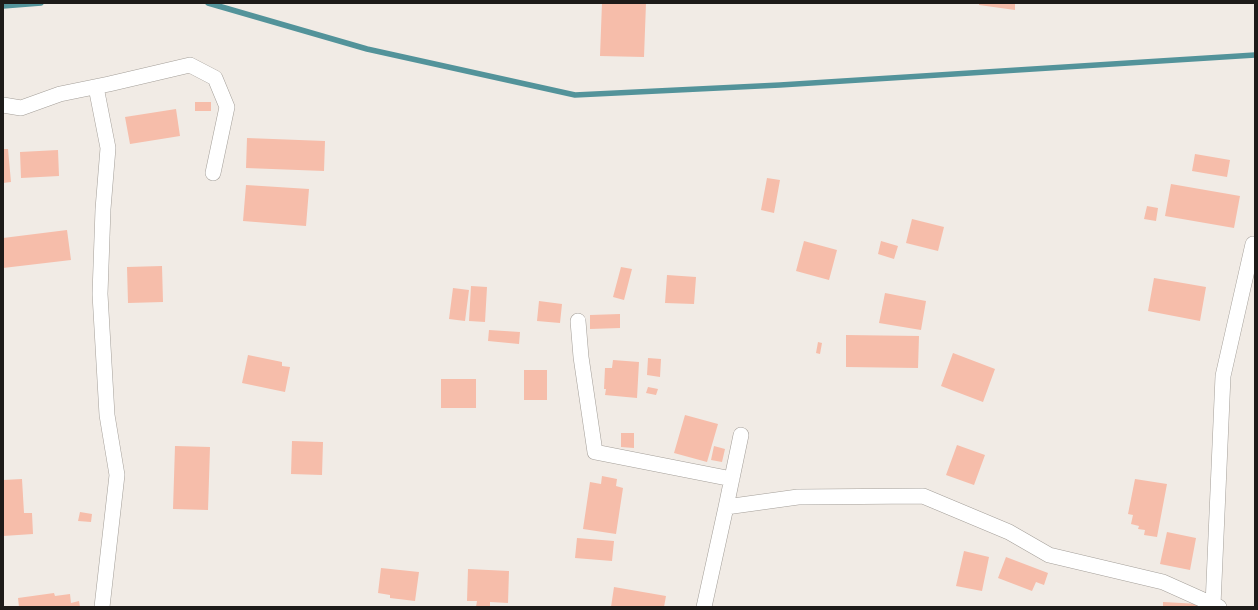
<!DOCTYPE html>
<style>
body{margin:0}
#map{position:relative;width:1258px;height:610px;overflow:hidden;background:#f1ebe5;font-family:Merriweather,serif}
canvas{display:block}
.frame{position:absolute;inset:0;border:4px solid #1d1b19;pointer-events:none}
</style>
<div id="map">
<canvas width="1258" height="610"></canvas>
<div class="frame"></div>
</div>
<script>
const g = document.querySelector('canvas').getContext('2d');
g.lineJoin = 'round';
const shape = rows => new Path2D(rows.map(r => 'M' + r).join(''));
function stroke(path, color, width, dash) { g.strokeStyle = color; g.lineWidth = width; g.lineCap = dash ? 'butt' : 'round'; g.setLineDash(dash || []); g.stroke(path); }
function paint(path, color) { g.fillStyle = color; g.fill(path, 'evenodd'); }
stroke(shape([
 [208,3,367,49,575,95,780,85,1255,55],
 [3,6,41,3]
]), '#53939a', 5.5);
paint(shape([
 [602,3,646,3,644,57,600,56],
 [979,3,1015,3,1015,10,979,5],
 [195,102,211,102,211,111,195,111],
 [176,109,180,136,130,144,125,117],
 [247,138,325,141,324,171,246,168],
 [3,149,8,149,11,182,3,183],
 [58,150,59,176,21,178,20,152],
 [1195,154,1230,160,1227,177,1192,171],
 [767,178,780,180,774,213,761,210],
 [1171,184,1240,196,1234,228,1165,216],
 [246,185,309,189,306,226,243,221],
 [1147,206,1158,208,1156,221,1144,219],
 [912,219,944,227,938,251,906,243],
 [67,230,71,260,3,268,3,238],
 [804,241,837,250,829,280,796,271],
 [881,241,898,246,894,259,878,254],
 [162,266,163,302,128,303,127,267],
 [621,267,632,269,624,300,613,297],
 [667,275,696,277,694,304,665,303],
 [1154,278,1206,287,1200,321,1148,311],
 [471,286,487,287,485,322,469,321],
 [453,288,469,290,465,321,449,319],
 [885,293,926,301,921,330,879,323],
 [539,301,562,304,560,323,537,321],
 [620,314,620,328,590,329,590,315],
 [489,330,520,332,519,344,488,341],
 [846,335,919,336,918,368,846,367],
 [818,342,822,343,820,354,816,353],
 [953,353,995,369,983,402,941,386],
 [248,355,282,362,282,366,290,367,285,392,242,383],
 [648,358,661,359,660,377,647,375],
 [613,360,639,362,637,398,605,395,606,389,604,389,605,368,612,368],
 [524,370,547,370,547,400,524,400],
 [441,379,476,379,476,408,441,408],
 [648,387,658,389,656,395,646,393],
 [685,415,718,424,707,462,674,453],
 [621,433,634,433,634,448,621,447],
 [292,441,323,442,322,475,291,474],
 [957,445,985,455,974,485,946,475],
 [175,446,210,447,208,510,173,509],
 [714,446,725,449,722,462,711,460],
 [602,476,617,479,616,486,623,488,616,534,583,529,590,482,601,484],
 [22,479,24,513,32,513,33,534,3,536,3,480],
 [1135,479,1167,484,1157,537,1144,535,1145,530,1138,529,1139,526,1131,524,1133,515,1128,514],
 [80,512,92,514,91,522,78,521],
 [1167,532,1196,538,1190,570,1160,564],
 [577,538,614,541,612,561,575,558],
 [964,551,989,557,982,591,956,586],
 [1006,557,1048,573,1044,585,1036,582,1032,591,998,578],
 [381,568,419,572,415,601,390,598,390,595,378,593],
 [468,569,509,571,508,603,490,602,490,607,476,607,477,601,467,601],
 [614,587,666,596,664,607,611,607],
 [54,593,55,596,70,594,71,603,79,601,80,607,19,607,18,598],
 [1163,602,1200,604,1200,607,1163,607]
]), '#f6bdaa');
const minor = shape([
 [96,87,108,148,103,209,100,294,107,415,117,475,102,607],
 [3,105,21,108,60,94,109,84,190,65,215,78,227,107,213,173],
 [578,321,581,357,595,452,732,479],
 [726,507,798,497,923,496,1009,532,1049,555,1163,582,1219,607],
 [1213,605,1223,376,1253,244],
 [704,607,726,507,741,435]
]);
stroke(minor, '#a49f99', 16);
stroke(minor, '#fff', 15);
</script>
